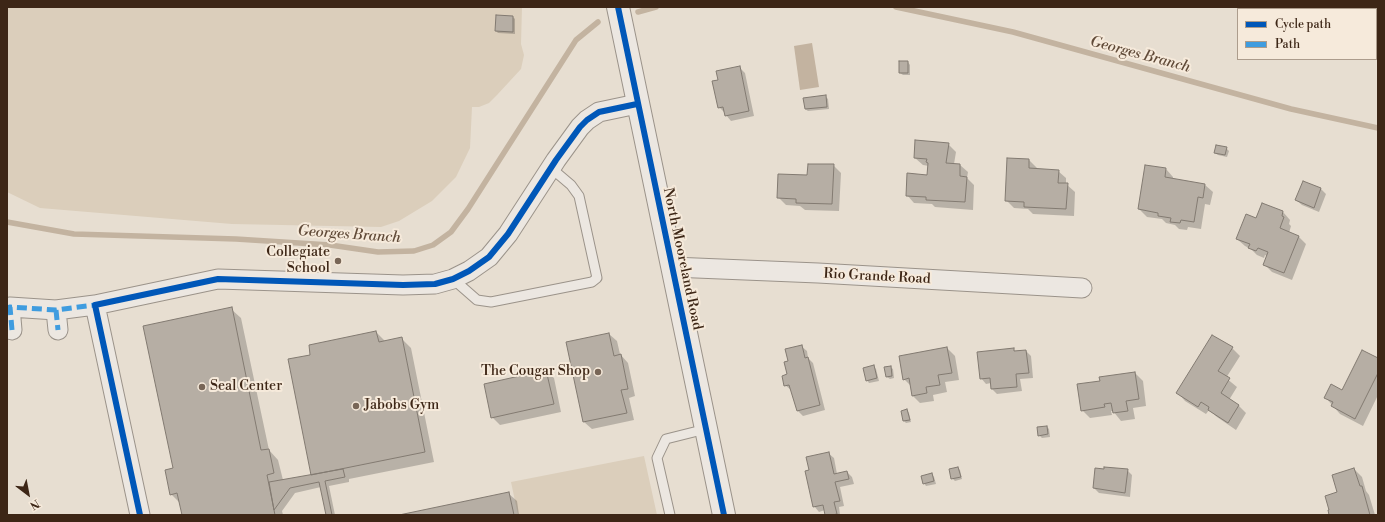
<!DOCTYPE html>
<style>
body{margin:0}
#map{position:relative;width:1385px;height:522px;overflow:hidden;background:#e7ded1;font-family:"Libre Bodoni",serif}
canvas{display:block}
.frame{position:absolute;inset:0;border:8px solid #3d2616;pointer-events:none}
.legend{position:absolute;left:1237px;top:8px;width:140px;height:52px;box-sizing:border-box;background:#f6eadb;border:1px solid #ac9c8c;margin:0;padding:5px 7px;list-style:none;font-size:12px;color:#3d2616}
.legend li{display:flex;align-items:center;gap:8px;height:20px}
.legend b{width:20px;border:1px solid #ac9c8c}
.north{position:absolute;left:8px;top:474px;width:40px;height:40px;-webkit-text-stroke:3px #f6eadb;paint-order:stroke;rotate:148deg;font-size:11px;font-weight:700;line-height:16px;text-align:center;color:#3d2616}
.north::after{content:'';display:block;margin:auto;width:14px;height:18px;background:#3d2616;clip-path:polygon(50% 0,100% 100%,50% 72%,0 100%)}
</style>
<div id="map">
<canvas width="1385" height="522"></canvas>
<div class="frame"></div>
<ul class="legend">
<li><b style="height:5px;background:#0057b8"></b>Cycle path</li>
<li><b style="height:5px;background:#3f9cdf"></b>Path</li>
</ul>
<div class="north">N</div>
</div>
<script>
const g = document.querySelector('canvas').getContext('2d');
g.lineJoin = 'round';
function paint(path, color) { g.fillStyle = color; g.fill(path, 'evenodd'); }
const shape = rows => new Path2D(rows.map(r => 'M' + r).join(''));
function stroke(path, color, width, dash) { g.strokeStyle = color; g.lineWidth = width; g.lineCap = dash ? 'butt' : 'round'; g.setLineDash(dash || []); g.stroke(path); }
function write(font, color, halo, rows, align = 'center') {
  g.font = font + ' "Libre Bodoni",serif'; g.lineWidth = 4; g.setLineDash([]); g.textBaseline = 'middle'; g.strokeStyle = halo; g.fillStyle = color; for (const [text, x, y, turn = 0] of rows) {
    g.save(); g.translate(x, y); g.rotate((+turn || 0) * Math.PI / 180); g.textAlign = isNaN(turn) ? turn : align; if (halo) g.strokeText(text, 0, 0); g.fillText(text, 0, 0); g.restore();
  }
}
paint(shape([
 [7,7,522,7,521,44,524,55,521,69,497,95,489,103,479,107,472,107,470,148,456,177,432,201,399,221,381,227,232,224,40,208,7,192],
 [644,456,657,515,518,515,511,482]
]), '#dbcebb');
paint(shape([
 [812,43,819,87,800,90,794,46]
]), '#c3b3a0');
paint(shape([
 [497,16,513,17,515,19,515,34,498,33,496,31],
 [908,62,910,65,910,75,903,75,900,73],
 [739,67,745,73,754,116,731,121,726,115,725,112,724,112,719,107,719,80],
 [825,96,828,99,829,109,808,111,805,109,804,99],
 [948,144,956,152,954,164,960,165,968,172,967,178,974,185,973,210,935,207,932,204,914,203,907,195,928,176,929,166,923,165,915,158],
 [1226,148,1229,151,1227,157,1218,155,1215,153],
 [1029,160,1037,168,1036,170,1058,171,1066,178,1066,184,1075,192,1074,216,1033,214,1028,209,1014,208,1006,200],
 [833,165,841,173,839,211,805,210,800,206,786,205,778,197,808,176],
 [1166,169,1173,177,1173,180,1205,185,1213,192,1210,205,1205,204,1201,229,1188,227,1187,230,1179,229,1175,225,1166,223,1162,219,1147,217,1139,209],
 [1304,182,1321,189,1326,194,1319,212,1302,205,1296,200],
 [1283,212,1290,220,1289,224,1291,226,1289,233,1299,237,1306,244,1292,280,1272,272,1264,264,1267,256,1265,255,1264,258,1257,255,1251,249,1245,246,1237,239,1256,219],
 [231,309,241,318,269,450,278,460,283,480,312,475,311,355,376,332,385,341,401,338,411,348,434,462,349,479,349,482,329,486,335,515,327,515,321,487,295,493,282,511,283,515,183,515,181,504,171,494,174,469],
 [268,482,270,482,272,493,270,493],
 [609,334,617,341,620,354,628,363,635,396,629,398,634,420,592,429,584,422],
 [801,346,807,351,808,358,813,363,825,410,803,416,798,411,791,390,785,385,788,375,789,362],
 [947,348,955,356,959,380,945,382,947,392,933,395,934,401,920,403,913,396,911,386,904,379],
 [1232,348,1240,356,1226,378,1237,387,1229,400,1238,405,1246,413,1236,430,1217,417,1209,410,1206,414,1185,401,1178,393],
 [1013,349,1016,352,1026,351,1031,356,1033,378,1020,379,1022,391,997,394,992,389,991,383,986,384,981,378],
 [1378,359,1378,395,1363,426,1340,414,1326,398,1342,391],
 [874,367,876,369,879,381,869,383,867,380],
 [890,367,893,369,894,378,890,379,887,377],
 [546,371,554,378,561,412,500,425,492,417],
 [1135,373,1143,381,1146,406,1133,408,1135,419,1121,421,1113,411,1111,411,1112,415,1090,418,1082,410,1101,381],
 [907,410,909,413,911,422,906,423,904,421],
 [1047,427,1049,429,1050,437,1042,438,1039,435],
 [828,453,834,458,837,474,847,472,852,477,854,484,840,487,844,506,839,507,840,515,826,515,825,510,819,512,814,506,810,471],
 [958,468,960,470,962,479,955,481,952,478],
 [1354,469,1362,477,1366,491,1369,495,1375,515,1331,515,1338,493],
 [1127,470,1132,475,1130,497,1099,493,1094,488],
 [932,474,934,477,936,484,926,486,924,483],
 [509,494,517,501,519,515,404,515]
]), '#0003');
stroke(shape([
 [896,7,1013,32,1291,109,1378,128],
 [638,12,656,7],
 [7,222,74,234,236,239,330,245,378,252,414,251,433,245,451,232,468,209,576,40,598,22]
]), '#c3b3a0', 5.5);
const building = shape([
 [496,15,513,16,513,32,495,31,496,15],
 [899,61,908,61,908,73,899,73,899,61],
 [740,66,749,111,725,116,723,107,718,108,712,81,718,80,716,71,740,66],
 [826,95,827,107,805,109,803,98,826,95],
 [915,140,949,143,946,163,960,164,960,176,967,177,965,202,926,200,926,197,906,196,907,173,927,175,928,163,926,162,927,159,914,158,915,140],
 [1216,145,1227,147,1225,155,1214,153,1216,145],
 [1007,158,1029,159,1029,168,1059,170,1058,183,1068,183,1066,209,1024,207,1024,202,1005,201,1007,158],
 [808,164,834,164,832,204,796,203,796,199,777,198,778,174,807,175,808,164],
 [1145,165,1166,168,1165,177,1205,184,1203,198,1198,197,1194,222,1181,220,1180,223,1170,222,1171,218,1158,216,1158,213,1138,209,1145,165],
 [1303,181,1321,188,1314,208,1295,200,1303,181],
 [1262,203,1283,211,1282,216,1284,217,1280,228,1299,236,1284,273,1263,265,1268,252,1258,248,1256,251,1248,248,1250,244,1236,239,1246,214,1256,218,1262,203],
 [232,307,261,450,269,449,274,473,267,475,275,515,182,515,177,493,170,495,165,470,173,468,143,326,232,307],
 [376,331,379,342,402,337,425,452,311,475,288,359,310,355,309,345,376,331],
 [609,333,614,356,621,354,628,389,621,390,627,413,583,422,566,342,609,333],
 [1212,335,1233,347,1218,371,1230,378,1221,393,1239,405,1228,423,1208,410,1209,407,1201,402,1198,407,1176,393,1212,335],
 [802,345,805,358,808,357,820,405,797,411,789,385,784,386,782,376,787,374,784,362,788,361,785,349,802,345],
 [947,347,952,373,938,375,940,385,926,387,927,393,912,396,909,378,903,380,899,356,947,347],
 [1014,348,1014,351,1026,350,1029,373,1016,374,1017,387,991,389,990,378,980,379,977,352,1014,348],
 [1362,350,1378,358,1378,373,1355,419,1331,406,1333,402,1324,398,1331,384,1342,390,1362,350],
 [874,365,877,378,866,381,863,368,874,365],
 [891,366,892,376,886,377,884,367,891,366],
 [546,370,554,404,491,418,484,384,546,370],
 [1135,372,1139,399,1126,401,1128,411,1113,413,1111,403,1104,404,1105,407,1081,411,1077,384,1100,381,1099,377,1135,372],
 [907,409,910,420,903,421,901,411,907,409],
 [1047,426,1048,434,1038,436,1037,427,1047,426],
 [829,452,834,474,847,471,849,479,835,482,840,501,834,502,837,514,832,515,825,515,823,505,813,507,805,471,809,470,806,457,829,452],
 [958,467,961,477,951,479,949,469,958,467],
 [1104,467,1128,469,1125,493,1093,488,1095,468,1104,469,1104,467],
 [1354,468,1360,486,1362,486,1370,515,1329,515,1328,510,1329,510,1325,496,1337,492,1332,475,1354,468],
 [343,469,345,477,325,481,332,515,326,515,319,482,290,488,274,510,269,482,343,469],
 [932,473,934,481,923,484,921,476,932,473],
 [509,492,514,515,399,515,509,492]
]);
paint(building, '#b6aea4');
stroke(building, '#827a71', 1);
const service = shape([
 [453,279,477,300,491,302,592,282,597,278,579,196,571,185,551,168],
 [670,515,657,458,666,439,706,429]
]);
const minor = shape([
 [672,267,818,273,1082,288],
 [56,310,58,330],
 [12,330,10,307,56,310,95,305],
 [140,515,95,305,218,279,403,285,435,284,453,279,469,271,489,257,508,234,556,160,580,127,587,120,599,112,637,104]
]);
const tertiary = shape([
 [618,7,724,515]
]);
stroke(service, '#9b938a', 11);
stroke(minor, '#9b938a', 21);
stroke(tertiary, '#9b938a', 24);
stroke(service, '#ece7e1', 9);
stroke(minor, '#ece7e1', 19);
stroke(tertiary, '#ece7e1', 22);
stroke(shape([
 [56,310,58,330],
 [12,330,10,307,56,310,95,305]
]), '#3f9cdf', 5, [10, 5]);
stroke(shape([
 [618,7,724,515],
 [140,515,95,305,218,279,403,285,435,284,453,279,469,271,489,257,508,234,556,160,580,127,587,120,599,112,637,104]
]), '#0057b8', 6);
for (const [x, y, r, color] of [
 [338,261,4,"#786657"],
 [598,372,4,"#786657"],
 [202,387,4,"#786657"],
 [356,406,4,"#786657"]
]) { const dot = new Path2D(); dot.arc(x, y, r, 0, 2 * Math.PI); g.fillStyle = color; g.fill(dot); stroke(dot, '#f6eadb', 1.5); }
write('14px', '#3d2616', '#f6eadb', [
 ["Collegiate",330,253],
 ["School",330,269],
 ["The Cougar Shop",590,372],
 ["Seal Center",210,387,"left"],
 ["Jabobs Gym",364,406,"left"]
], 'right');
write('14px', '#3d2616', '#f6eadb', [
 ["North Mooreland Road",682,259,78],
 ["Rio Grande Road",877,277,3]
]);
write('italic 15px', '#614b39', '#f6eadb', [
 ["Georges Branch",1140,55,15],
 ["Georges Branch",349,235,4]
]);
</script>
